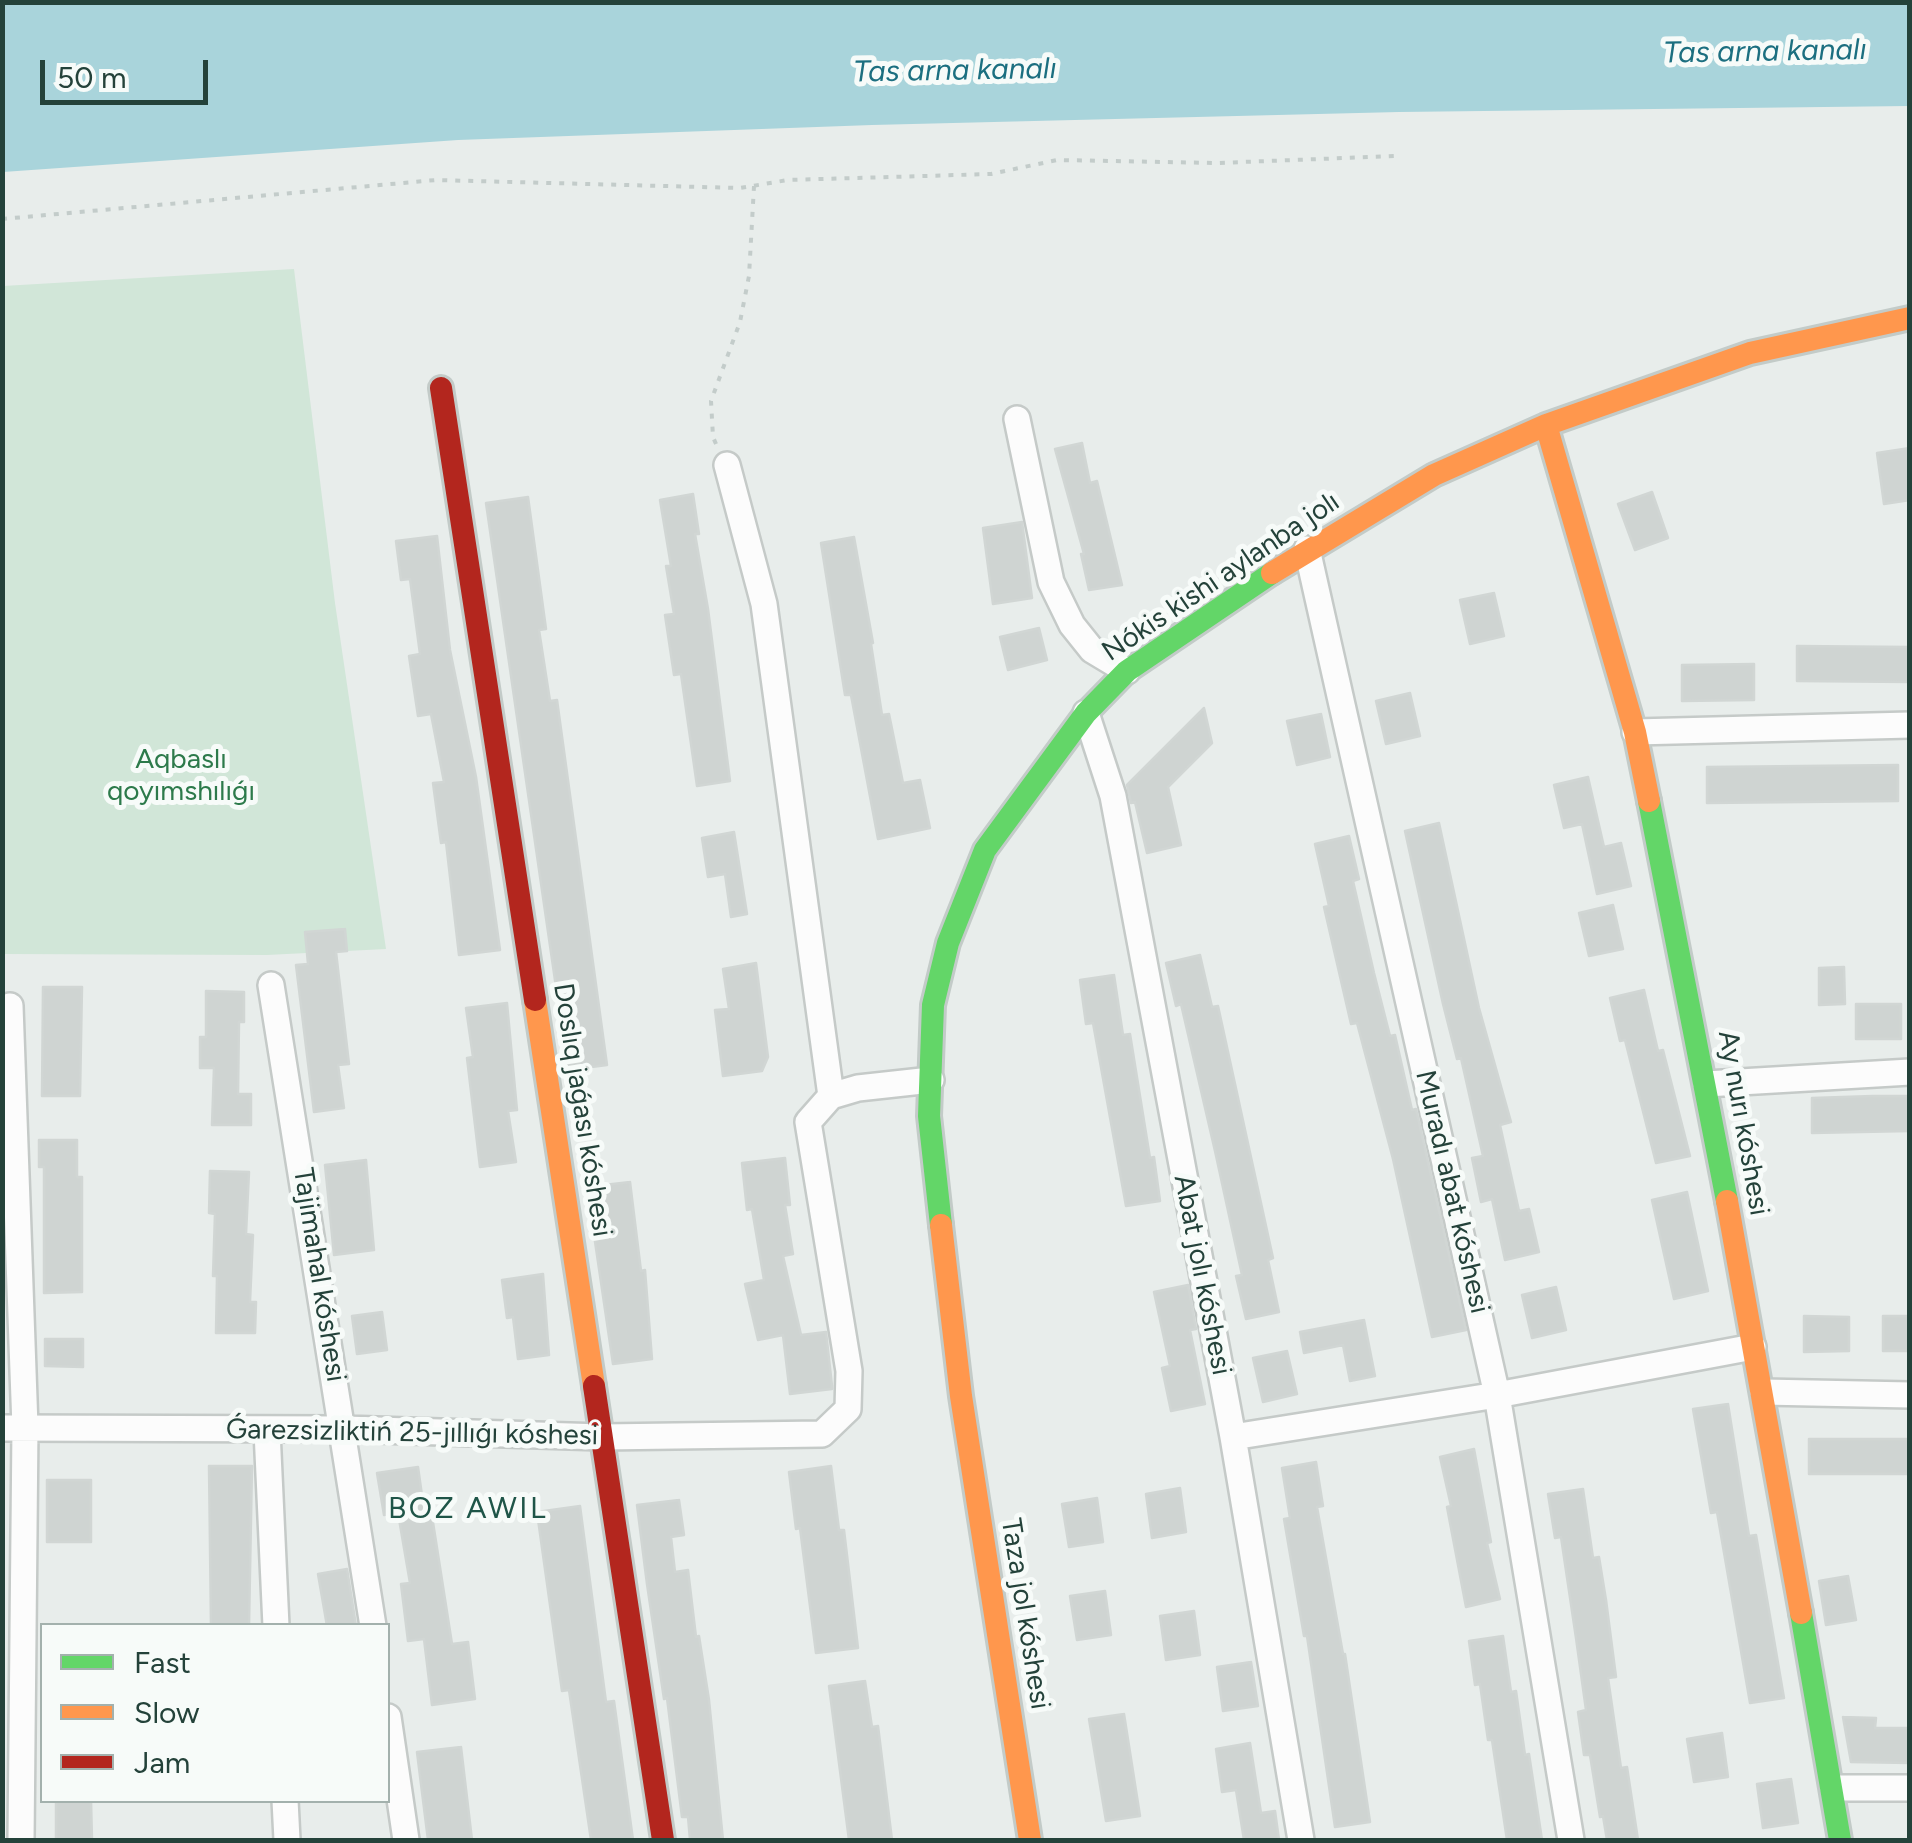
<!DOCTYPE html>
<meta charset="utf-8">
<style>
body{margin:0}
#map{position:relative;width:1912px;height:1843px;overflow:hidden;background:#e8edeb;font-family:Figtree,sans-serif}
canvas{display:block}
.frame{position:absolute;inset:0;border:5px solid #24423a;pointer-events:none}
.legend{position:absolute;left:40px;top:1623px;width:350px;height:180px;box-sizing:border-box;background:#f7fbf9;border:2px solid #a3b1ad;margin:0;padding:12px 18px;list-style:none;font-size:30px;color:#24423a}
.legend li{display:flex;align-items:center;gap:20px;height:50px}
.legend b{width:50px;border:2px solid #a3b1ad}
.scale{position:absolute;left:40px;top:60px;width:168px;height:45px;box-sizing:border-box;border:5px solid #24423a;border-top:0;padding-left:12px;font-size:30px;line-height:35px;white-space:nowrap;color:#24423a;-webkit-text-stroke:8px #f7fbf9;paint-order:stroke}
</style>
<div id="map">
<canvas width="1912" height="1843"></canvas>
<div class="frame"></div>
<ul class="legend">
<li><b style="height:12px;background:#63d668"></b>Fast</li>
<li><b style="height:12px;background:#ff974d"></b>Slow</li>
<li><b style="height:12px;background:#b3261e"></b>Jam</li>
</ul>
<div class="scale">50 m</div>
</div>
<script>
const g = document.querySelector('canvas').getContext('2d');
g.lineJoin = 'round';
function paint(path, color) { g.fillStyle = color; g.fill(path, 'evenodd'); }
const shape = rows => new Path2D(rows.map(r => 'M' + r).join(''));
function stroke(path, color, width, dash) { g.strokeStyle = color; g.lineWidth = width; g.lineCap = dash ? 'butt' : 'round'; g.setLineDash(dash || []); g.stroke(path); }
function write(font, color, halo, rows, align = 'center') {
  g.font = font + ' Figtree,sans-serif'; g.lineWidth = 10; g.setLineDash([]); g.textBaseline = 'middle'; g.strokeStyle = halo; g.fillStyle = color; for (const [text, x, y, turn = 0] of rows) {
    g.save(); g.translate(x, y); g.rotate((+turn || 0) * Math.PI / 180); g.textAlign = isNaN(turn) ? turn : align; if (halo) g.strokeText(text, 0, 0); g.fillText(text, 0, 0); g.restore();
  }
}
paint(shape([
 [294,269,335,603,386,949,267,955,3,954,3,286]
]), '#d1e6d8');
paint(shape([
 [3,2,1909,3,1909,106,1399,112,872,125,458,140,3,172]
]), '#a9d4db');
const building = shape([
 [1082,443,1090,483,1097,481,1122,585,1089,590,1081,554,1084,554,1055,449,1082,443],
 [1910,448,1910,500,1884,504,1877,453,1910,448],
 [1652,492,1668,538,1635,550,1618,504,1652,492],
 [693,494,699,534,695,534,708,609,730,781,697,786,681,674,674,675,665,615,674,614,666,566,671,566,660,500,693,494],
 [528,497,546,629,539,630,550,701,557,700,607,1065,568,1070,486,503,528,497],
 [1022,522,1032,598,993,604,983,528,1022,522],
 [437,536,450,650,476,777,500,950,459,955,446,842,441,843,433,783,444,782,431,714,418,716,409,656,420,654,410,579,401,580,396,541,437,536],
 [854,537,873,643,871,644,882,715,889,714,903,783,920,780,930,828,878,839,851,695,845,695,821,543,854,537],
 [1494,593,1504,636,1470,644,1460,600,1494,593],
 [1039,628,1047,660,1008,670,1000,637,1039,628],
 [1797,646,1910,647,1910,682,1797,681,1797,646],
 [1754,664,1754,700,1682,701,1682,665,1754,664],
 [1410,693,1420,736,1386,744,1376,701,1410,693],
 [1204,708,1212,743,1168,787,1181,845,1147,853,1135,802,1131,803,1127,785,1204,708],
 [1321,714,1330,757,1297,765,1287,721,1321,714],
 [1898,765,1898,801,1707,803,1707,767,1898,765],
 [1588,777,1604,847,1621,843,1631,886,1597,894,1582,824,1564,828,1554,785,1588,777],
 [1439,823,1479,1008,1511,1122,1500,1125,1519,1211,1529,1209,1539,1252,1505,1260,1492,1199,1481,1202,1472,1158,1483,1156,1461,1058,1457,1059,1443,1004,1405,831,1439,823],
 [734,832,747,914,731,917,725,874,708,877,702,838,734,832],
 [1349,836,1359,879,1353,881,1374,973,1390,1036,1395,1035,1412,1110,1416,1109,1466,1330,1432,1337,1393,1159,1357,1023,1351,1024,1324,907,1329,906,1315,844,1349,836],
 [1613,905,1623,949,1589,956,1579,913,1613,905],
 [345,929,347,951,336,952,349,1064,338,1065,344,1108,314,1112,296,965,308,964,305,932,345,929],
 [1200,955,1212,1007,1218,1006,1273,1258,1268,1260,1279,1312,1246,1319,1236,1276,1242,1275,1215,1151,1181,1004,1176,1006,1166,963,1200,955],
 [756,963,768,1057,762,1071,723,1076,715,1010,729,1009,723,969,756,963],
 [1844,967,1845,1004,1819,1005,1819,968,1844,967],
 [1114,975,1123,1035,1130,1034,1150,1158,1154,1157,1160,1201,1126,1206,1093,1023,1086,1024,1080,980,1114,975],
 [43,987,82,987,80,1096,42,1096,43,987],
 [1644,990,1658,1051,1663,1050,1690,1156,1656,1163,1625,1040,1620,1041,1610,998,1644,990],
 [206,991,244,992,244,1022,239,1022,238,1094,251,1094,251,1125,212,1125,214,1068,200,1068,200,1037,206,1037,206,991],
 [507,1003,517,1110,508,1111,516,1162,480,1167,467,1058,473,1057,466,1008,507,1003],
 [1856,1004,1901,1004,1901,1039,1856,1039,1856,1004],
 [1873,1096,1910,1096,1910,1131,1812,1133,1812,1098,1873,1096],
 [39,1140,77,1140,77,1177,82,1177,82,1292,44,1293,44,1167,39,1167,39,1140],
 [785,1158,790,1205,785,1205,793,1254,783,1256,801,1335,826,1332,832,1386,832,1389,790,1394,783,1335,758,1340,745,1284,764,1280,752,1209,747,1210,742,1163,785,1158],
 [366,1160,374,1250,334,1255,325,1165,366,1160],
 [210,1171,249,1172,246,1234,253,1235,250,1302,256,1302,255,1333,216,1333,217,1276,213,1276,215,1214,209,1213,210,1171],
 [630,1182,641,1271,645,1270,652,1359,613,1364,587,1187,630,1182],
 [1687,1192,1708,1291,1674,1299,1652,1200,1687,1192],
 [543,1274,549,1355,518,1359,513,1317,507,1318,502,1280,543,1274],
 [1188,1285,1196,1329,1190,1330,1205,1404,1171,1411,1162,1368,1170,1366,1154,1292,1188,1285],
 [1556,1287,1566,1330,1532,1338,1522,1295,1556,1287],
 [382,1312,387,1350,357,1354,352,1316,382,1312],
 [1804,1316,1849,1317,1849,1351,1804,1352,1804,1316],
 [1883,1316,1910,1316,1910,1351,1883,1351,1883,1316],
 [1364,1320,1375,1376,1350,1381,1343,1345,1304,1353,1300,1332,1364,1320],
 [45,1339,83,1339,83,1367,45,1366,45,1339],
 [1287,1351,1297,1394,1263,1402,1253,1358,1287,1351],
 [1728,1404,1749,1536,1756,1535,1784,1698,1750,1703,1717,1512,1711,1513,1693,1409,1728,1404],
 [1809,1439,1910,1439,1910,1474,1809,1474,1809,1439],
 [1474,1449,1491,1542,1487,1543,1500,1599,1466,1607,1447,1507,1451,1506,1440,1457,1474,1449],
 [1316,1462,1323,1506,1317,1507,1343,1654,1345,1654,1370,1822,1335,1827,1307,1636,1304,1636,1284,1519,1290,1518,1282,1468,1316,1462],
 [209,1466,252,1466,249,1626,211,1626,209,1466],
 [831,1466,839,1530,844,1530,858,1648,816,1653,800,1528,796,1529,789,1472,831,1466],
 [418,1467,425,1517,432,1516,452,1644,468,1642,475,1699,432,1705,424,1639,408,1641,401,1584,410,1583,398,1513,384,1515,377,1473,418,1467],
 [47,1480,91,1480,91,1542,47,1542,47,1480],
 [1180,1488,1186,1532,1152,1538,1146,1494,1180,1488],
 [1583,1489,1593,1558,1599,1557,1606,1600,1616,1677,1608,1678,1621,1768,1627,1767,1638,1840,1607,1840,1603,1816,1600,1817,1590,1755,1584,1755,1578,1712,1586,1710,1576,1638,1561,1537,1555,1538,1548,1494,1583,1489],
 [1097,1498,1103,1542,1069,1547,1062,1504,1097,1498],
 [679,1500,684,1535,671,1537,675,1572,688,1570,696,1637,699,1636,709,1700,723,1840,690,1840,688,1817,682,1817,667,1698,664,1699,647,1584,637,1505,679,1500],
 [580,1506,606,1702,614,1701,633,1840,591,1840,569,1690,562,1691,537,1512,580,1506],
 [347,1569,356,1626,327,1626,318,1574,347,1569],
 [1848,1576,1856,1620,1826,1625,1819,1581,1848,1576],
 [1105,1591,1111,1635,1077,1640,1070,1596,1105,1591],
 [1194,1611,1200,1655,1166,1660,1160,1616,1194,1611],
 [1503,1636,1511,1692,1516,1691,1525,1755,1529,1754,1542,1840,1507,1840,1492,1740,1488,1740,1480,1684,1475,1685,1469,1641,1503,1636],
 [1251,1662,1258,1706,1223,1711,1217,1667,1251,1662],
 [865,1681,872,1727,878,1726,892,1840,849,1840,829,1686,865,1681],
 [1124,1714,1140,1816,1106,1821,1089,1719,1124,1714],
 [1843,1717,1876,1718,1875,1728,1910,1728,1910,1763,1851,1762,1843,1717],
 [1722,1733,1728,1777,1694,1782,1687,1739,1722,1733],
 [1250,1743,1261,1813,1275,1811,1279,1840,1244,1840,1236,1790,1222,1792,1216,1749,1250,1743],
 [461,1747,472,1840,428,1840,417,1752,461,1747],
 [1791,1779,1798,1823,1763,1828,1757,1784,1791,1779],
 [56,1800,91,1800,92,1840,56,1840,56,1800]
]);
paint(building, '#cfd4d2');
stroke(building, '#d1d6d4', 2.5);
const street = shape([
 [1017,419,1051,582,1072,625,1092,650,1127,671],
 [727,465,764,604,831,1096],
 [1307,549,1497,1395,1571,1840],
 [1086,713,1113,796,1233,1437,1301,1840],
 [1635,732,1910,725],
 [271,985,373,1626],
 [10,1006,25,1427,21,1840],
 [1706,1084,1910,1072],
 [1763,1392,1910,1395],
 [2,1428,344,1429,602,1437,822,1434,848,1409,849,1371,808,1122,831,1096,858,1088,931,1080],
 [267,1431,276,1626],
 [1233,1437,1497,1395,1753,1347],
 [388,1717,406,1840],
 [1833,1788,1910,1788],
 [285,1800,287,1840]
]);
const fast = shape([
 [1649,801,1727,1201],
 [941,1225,929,1116,933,1005,948,943,985,850,1086,713,1127,671,1272,573],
 [1801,1613,1840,1840]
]);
const slow = shape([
 [1546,425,1635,732,1649,801],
 [1272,573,1434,475,1546,425,1750,353,1910,318],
 [535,1000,594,1386],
 [1727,1201,1801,1613],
 [941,1225,961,1396,1030,1840]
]);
const jam = shape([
 [441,388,535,1000],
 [594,1386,663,1840]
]);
stroke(street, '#c5cac8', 30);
stroke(fast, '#c3cbc8', 28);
stroke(slow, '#c3cbc8', 28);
stroke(jam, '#c3cbc8', 28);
stroke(shape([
 [2,219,436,180,740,188,788,180,991,174,1057,160,1217,163,1396,156],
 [716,444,713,437,711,401,740,322,749,276,754,186]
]), '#c3ccca', 4, [5, 8]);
stroke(street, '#fcfcfc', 25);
stroke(fast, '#63d668', 22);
stroke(slow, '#ff974d', 22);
stroke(jam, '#b3261e', 22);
write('28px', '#24423a', '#f7fbf9', [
 ["Nókis kishi aylanba jolı",1221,577,-34],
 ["Doslıq jaǵası kóshesi",582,1110,81],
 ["Ay nurı kóshesi",1743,1123,80],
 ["Muradı abat kóshesi",1452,1192,77],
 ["Tajimahal kóshesi",319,1275,81],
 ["Abat jolı kóshesi",1202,1275,79],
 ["Ǵarezsizliktiń 25-jıllıǵı kóshesi",412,1433,1],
 ["Taza jol kóshesi",1025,1614,81]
]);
write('28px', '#2d7a4b', '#f7fbf9', [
 ["Aqbaslı",181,760],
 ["qoyımshılıǵı",181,792]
]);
write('italic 30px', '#1c6f80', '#f7fbf9', [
 ["Tas arna kanalı",1765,52,-1],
 ["Tas arna kanalı",955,71,-1]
]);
g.letterSpacing = '2.5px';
write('30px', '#1f5548', '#f7fbf9', [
 ["BOZ AWIL",468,1509]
]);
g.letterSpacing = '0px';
</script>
